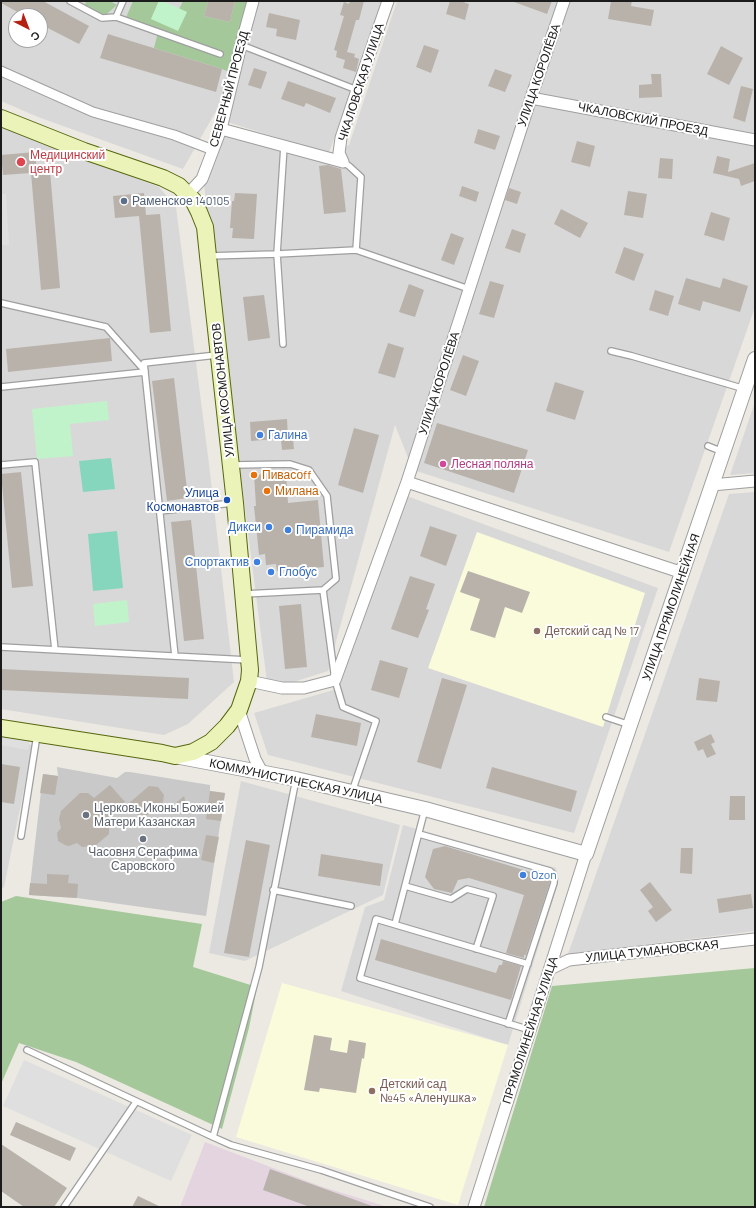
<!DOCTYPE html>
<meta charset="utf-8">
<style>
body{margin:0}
#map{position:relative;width:756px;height:1208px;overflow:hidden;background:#ece9e2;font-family:Barlow,sans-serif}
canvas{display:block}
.frame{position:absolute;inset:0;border:2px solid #1b1b1b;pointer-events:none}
.north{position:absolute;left:8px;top:8px;width:40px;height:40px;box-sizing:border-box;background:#fff;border:1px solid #a4a4a4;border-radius:50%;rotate:138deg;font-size:11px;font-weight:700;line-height:16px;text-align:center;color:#1b1b1b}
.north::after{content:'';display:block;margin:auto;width:14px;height:18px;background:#b52012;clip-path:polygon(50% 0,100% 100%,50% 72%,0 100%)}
</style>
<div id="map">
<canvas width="756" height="1208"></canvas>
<div class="frame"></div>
<div class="north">С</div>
</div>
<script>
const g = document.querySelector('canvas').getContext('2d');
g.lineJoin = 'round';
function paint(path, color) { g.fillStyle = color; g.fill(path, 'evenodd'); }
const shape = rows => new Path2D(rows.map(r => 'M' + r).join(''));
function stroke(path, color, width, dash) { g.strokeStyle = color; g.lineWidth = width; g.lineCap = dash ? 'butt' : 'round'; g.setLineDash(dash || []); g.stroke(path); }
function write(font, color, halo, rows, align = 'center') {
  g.font = font + ' Barlow,sans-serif'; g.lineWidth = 4; g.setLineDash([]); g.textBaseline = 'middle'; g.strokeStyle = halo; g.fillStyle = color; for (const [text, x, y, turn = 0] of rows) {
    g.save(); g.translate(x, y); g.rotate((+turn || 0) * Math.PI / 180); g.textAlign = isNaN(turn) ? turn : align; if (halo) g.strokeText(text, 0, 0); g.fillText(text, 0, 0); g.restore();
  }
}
paint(shape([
 [1,1,248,1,220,104,183,169,38,117,1,101],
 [16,16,40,16,40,40,16,40],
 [258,1,382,1,329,153,349,145,397,1,755,1,755,307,669,552,413,470,395,425,328,671,268,690,204,185,227,126,314,149,227,122],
 [1,127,159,187,176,207,209,464,234,682,188,724,164,735,1,709],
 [755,402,755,473,730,475],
 [755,492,755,931,568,954,729,494],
 [404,495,658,588,574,833,268,755,254,713,337,689],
 [1,740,33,745,4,887,1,889],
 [241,781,400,825,383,895,245,961,209,953],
 [403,825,556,868,559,880,508,1045,341,991,365,907,384,900]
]), '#d9d8d8');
paint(shape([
 [205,1142,320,1186,388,1207,180,1207]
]), '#e4d4e0');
paint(shape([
 [477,532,645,593,603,727,428,668],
 [282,983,508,1045,458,1205,236,1137]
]), '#f9fbdb');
paint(shape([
 [57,767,117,778,125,772,130,772,210,785,210,791,225,793,206,916,77,898,29,895,43,774,58,776]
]), '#c9c9c9');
paint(shape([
 [86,1,110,1,117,5,102,18,84,9],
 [133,1,159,1,151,19,186,12,179,9,183,1,208,1,204,16,230,22,235,1,254,1,234,74,222,69,154,48,158,32,125,20],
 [16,896,202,924,193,967,257,987,249,1028,222,1129,76,1062,19,1043,1,1084,1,902],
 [755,968,755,1207,484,1207,552,986]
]), '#a4c89a');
paint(shape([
 [159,1,163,1,187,12,178,31,151,19],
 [107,401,109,420,70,424,73,456,37,459,32,409],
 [127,600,129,622,95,626,93,604]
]), '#c1f3ca');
paint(shape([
 [111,458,115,489,83,492,79,461],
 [117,531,123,588,93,591,88,534]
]), '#86d5bd');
paint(shape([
 [1,194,6,194,9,245,1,245],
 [1,733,30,738,28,750,1,745],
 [24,1060,192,1135,171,1181,3,1106]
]), '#dfdfdf');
paint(shape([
 [1,1,43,1,89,26,79,44,40,24,40,16,25,16,1,3],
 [208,1,235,1,230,22,204,16],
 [350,1,364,1,359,20,356,20,347,52,355,54,354,57,359,59,356,72,343,68,345,60,336,57,337,51,334,50,344,16,340,15,344,2,349,4],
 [450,1,460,1,469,4,465,20,446,14],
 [514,1,552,1,547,14,514,2],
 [611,1,632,1,631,6,654,10,651,26,608,19],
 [269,13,300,20,296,40,276,36,277,29,266,27],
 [108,34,222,69,216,92,100,58],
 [424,45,439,50,431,73,416,67],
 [721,46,743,58,729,85,707,74],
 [254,68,267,72,261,89,248,85],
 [495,69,512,75,505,92,488,86],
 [651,74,661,74,662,97,639,98,639,85,652,84],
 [288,81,336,98,330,113,306,103,304,107,281,99],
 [741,86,753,89,745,122,733,118],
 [478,129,500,136,495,150,474,143],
 [577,141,595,146,590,167,571,162],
 [35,152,37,172,50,171,60,288,41,290,31,173,3,175,1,155],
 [717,156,730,159,728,172,755,163,755,181,741,186,739,179,713,173],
 [660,158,673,159,672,179,658,178],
 [328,165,341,169,346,212,324,214,319,166],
 [462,186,479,192,476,202,459,196],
 [509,188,521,192,517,204,505,200],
 [628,191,647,194,643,218,624,215],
 [144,193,146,215,160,214,171,331,150,333,139,216,115,218,113,196],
 [235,193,257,194,254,239,232,238,233,228,230,228,232,201,234,201],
 [561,209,588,223,580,238,554,224],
 [711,212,730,218,724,241,704,235],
 [512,229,526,234,520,253,505,248],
 [451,233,464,238,454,265,441,260],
 [624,247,644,254,634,281,615,273],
 [686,278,720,288,723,278,748,286,740,312,703,301,700,311,678,304],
 [490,281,504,285,494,318,479,314],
 [409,284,424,290,415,317,399,312],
 [655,290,674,296,668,316,649,310],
 [264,295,270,338,248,341,243,297],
 [110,338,112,361,8,372,6,349],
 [388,343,404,348,395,378,378,373],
 [463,355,479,361,466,396,450,390],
 [174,378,188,498,167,501,152,381],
 [555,382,584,391,575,420,546,411],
 [287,419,288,438,251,441,250,422],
 [437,423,528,450,514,493,424,463],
 [354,428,379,435,363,493,338,485],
 [293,439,294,449,282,450,281,440],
 [21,472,33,586,12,588,1,474],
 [286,472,288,503,318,500,324,567,277,571,276,564,266,565,265,554,259,555,254,506,256,506,254,475],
 [191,520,204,639,184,641,171,522],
 [430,526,457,535,446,566,420,556],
 [468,571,530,592,522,613,505,607,495,638,470,630,480,599,460,592],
 [410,576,435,584,426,609,429,610,418,638,391,629],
 [301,604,307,667,285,669,279,606],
 [380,660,408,668,399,698,371,690],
 [1,669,189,678,188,699,1,690],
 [442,678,467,685,441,769,417,762],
 [699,678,720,681,717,702,696,700],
 [316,714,361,723,357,746,311,737],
 [711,734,715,742,711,744,716,754,707,758,703,749,698,751,694,742],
 [1,764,20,767,14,804,1,802],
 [492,767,577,791,571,812,486,788],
 [43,774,58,776,55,795,40,793],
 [110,785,125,802,112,813,115,822,109,829,109,834,95,846,82,847,77,843,69,846,65,845,58,841,57,833,61,828,59,819,61,811,80,793,88,793,94,798],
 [149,786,158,787,164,795,163,802,145,817,138,815,128,804],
 [210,791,225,793,221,821,206,819],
 [184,796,186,804,183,812,176,803],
 [730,796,745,796,745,820,729,820],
 [206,835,219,837,214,863,201,860],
 [246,840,270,845,249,957,224,953],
 [445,846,550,878,550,882,526,955,524,955,524,958,506,953,524,895,469,878,458,880,452,893,434,889,425,877,433,849],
 [681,848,693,848,692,874,680,873],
 [321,854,383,864,380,886,318,876],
 [47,874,69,875,68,883,78,884,77,898,29,895,30,883,47,884],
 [650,882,672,910,656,922,648,911,653,907,640,890],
 [751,894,753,908,719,913,717,899],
 [381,939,496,973,499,965,502,965,503,961,521,966,511,1000,375,960],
 [314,1035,332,1038,330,1050,347,1053,349,1040,366,1043,364,1059,362,1058,356,1093,320,1088,319,1092,304,1090],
 [16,1122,76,1148,70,1161,10,1135],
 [1,1144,67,1188,54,1207,24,1207,1,1191],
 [270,1169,372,1206,372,1207,310,1207,263,1190],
 [138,1196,161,1207,132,1207]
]), '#b8b2ab');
const service = shape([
 [70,1,102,18,116,17],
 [123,1,116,17,220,54],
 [241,45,357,90],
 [343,162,349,166,361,177,356,250],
 [208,256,277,254,356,250,469,289],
 [1,303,106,327,145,371],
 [283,344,277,254,284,146],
 [611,351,632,356,745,389],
 [1,387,145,372],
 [708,446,723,452],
 [1,465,35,462,55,650],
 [232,465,290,464,309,470,327,496,336,579,323,590],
 [160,511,233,503],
 [244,594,323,590,335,680,343,707,376,721,352,792],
 [1,647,248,660],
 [175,656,144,363,217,355],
 [606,717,630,725],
 [419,834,550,871,554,875,554,883,508,1024],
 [21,836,37,735],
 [405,886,451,899,467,889,493,896,476,949],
 [273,890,351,906],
 [395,924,425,809],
 [528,964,376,919,360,978,530,1030],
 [27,1050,213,1137,231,1145,321,1170,430,1207],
 [213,1137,259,967,296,779],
 [64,1207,136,1102]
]);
const pedestrian = shape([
 [1,71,93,112,174,135,213,150]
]);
const minor = shape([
 [531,98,755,140],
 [221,129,343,162],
 [343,162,339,153,341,138,357,90,388,1],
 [188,194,202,179,221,129,241,45,253,1],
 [407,482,683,573],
 [712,485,755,481],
 [249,681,282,688,304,688,335,680,407,482,531,98,564,1],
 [239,710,255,759,262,772],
 [550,969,569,960,755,939],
 [474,1207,586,854]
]);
const tertiary = shape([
 [175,756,296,779,425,809,586,854,755,359]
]);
const secondary = shape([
 [1,118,84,151,163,178,179,186,193,200,199,212,205,227,208,256,235,503,250,670,249,681,239,710,227,726,211,742,193,752,175,756,162,753,1,728]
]);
stroke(service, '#9f9f9f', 8);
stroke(pedestrian, '#9f9f9f', 11);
stroke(minor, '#9f9f9f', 13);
stroke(tertiary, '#9f9f9f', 16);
stroke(secondary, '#56670e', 18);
stroke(service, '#fff', 5.5);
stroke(pedestrian, '#fff', 9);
stroke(minor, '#fff', 11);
stroke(tertiary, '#fff', 14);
stroke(secondary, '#ebf3b9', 16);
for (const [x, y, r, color] of [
 [21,162,5,"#e0444e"],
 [124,201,4,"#5c6f8a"],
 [260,435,4,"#3f7fe0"],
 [443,464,4,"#d1479c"],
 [254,475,4,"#e8710a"],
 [267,491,4,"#e8710a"],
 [227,500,4,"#1a4fb4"],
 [269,527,4,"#3f7fe0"],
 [288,530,4,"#3f7fe0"],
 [257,562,4,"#3f7fe0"],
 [271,572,4,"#3f7fe0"],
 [537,631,4,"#8d6e63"],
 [86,815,4,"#6b7280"],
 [143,839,4,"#6b7280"],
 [523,875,4,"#3f7fe0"],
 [372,1091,4,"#8d6e63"]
]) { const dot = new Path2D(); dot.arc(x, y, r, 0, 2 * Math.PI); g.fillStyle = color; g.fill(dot); stroke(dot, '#fff', 1.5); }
write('12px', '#1b1b1b', '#fff', [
 ["УЛИЦА КОРОЛЁВА",539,75,-71],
 ["ЧКАЛОВСКАЯ УЛИЦА",361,82,-72],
 ["СЕВЕРНЫЙ ПРОЕЗД",229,89,-75],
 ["ЧКАЛОВСКИЙ ПРОЕЗД",643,119,11],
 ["УЛИЦА КОРОЛЁВА",439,383,-72],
 ["УЛИЦА КОСМОНАВТОВ",223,390,-96],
 ["УЛИЦА ПРЯМОЛИНЕЙНАЯ",671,607,-71],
 ["КОММУНИСТИЧЕСКАЯ УЛИЦА",296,781,12],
 ["УЛИЦА ТУМАНОВСКАЯ",652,951,-6],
 ["ПРЯМОЛИНЕЙНАЯ УЛИЦА",530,1030,-72]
]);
write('12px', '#be3a42', '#fff', [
 ["Медицинский",30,155],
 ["центр",30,169]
], 'left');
write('12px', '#4e5e75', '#fff', [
 ["Раменское 140105",132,201]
], 'left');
write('12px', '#366cbe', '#fff', [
 ["Галина",268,435],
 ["Дикси",261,527,"right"],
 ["Пирамида",296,530],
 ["Спортактив",249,562,"right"],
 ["Глобус",279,572],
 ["Ozon",531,875]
], 'left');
write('12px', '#b23c85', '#fff', [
 ["Лесная поляна",451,464]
], 'left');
write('12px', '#c56008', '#fff', [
 ["Пивасоff",262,475],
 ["Милана",275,491]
], 'left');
write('12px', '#164399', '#fff', [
 ["Улица",219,493],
 ["Космонавтов",219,507]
], 'right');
write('12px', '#785e54', '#fff', [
 ["Детский сад № 17",545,631],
 ["Детский сад",380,1084],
 ["№45 «Аленушка»",380,1098]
], 'left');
write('12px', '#5b616d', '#fff', [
 ["Церковь Иконы Божией",94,808],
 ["Матери Казанская",94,822],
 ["Часовня Серафима",143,852,"center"],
 ["Саровского",143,866,"center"]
], 'left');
</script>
